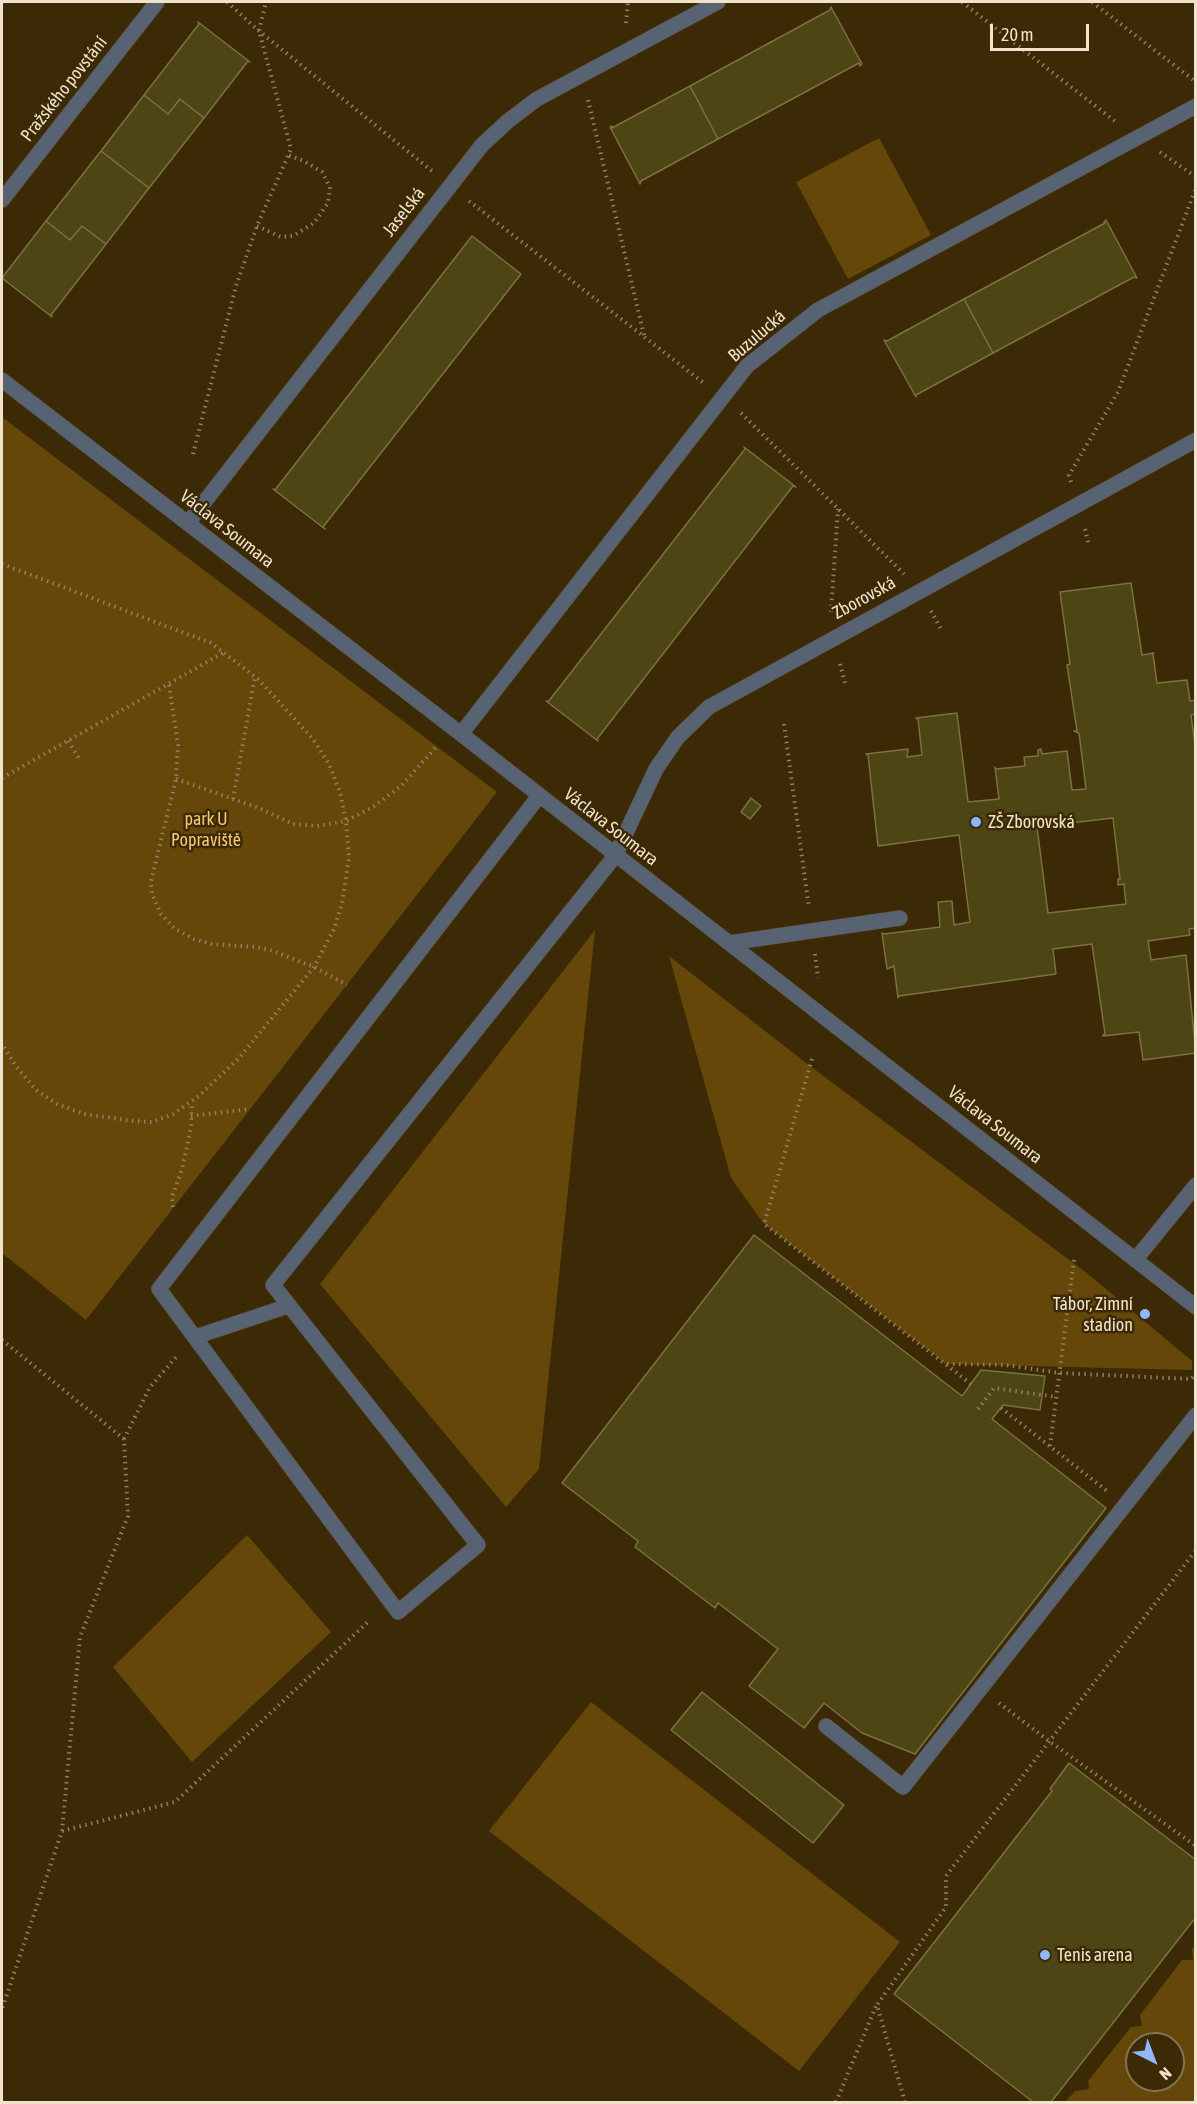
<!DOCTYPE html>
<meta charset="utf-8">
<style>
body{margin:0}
#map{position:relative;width:1197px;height:2104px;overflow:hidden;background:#3c2906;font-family:"Asap Condensed",sans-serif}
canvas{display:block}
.frame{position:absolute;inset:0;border:3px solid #f1e2cb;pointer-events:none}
.north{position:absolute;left:1125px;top:2032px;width:60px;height:60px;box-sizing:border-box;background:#3c2906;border:2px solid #847355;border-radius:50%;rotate:138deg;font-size:16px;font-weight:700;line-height:24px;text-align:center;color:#f1e2cb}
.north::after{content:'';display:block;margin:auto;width:21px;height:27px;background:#8db9fc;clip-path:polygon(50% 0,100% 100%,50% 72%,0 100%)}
.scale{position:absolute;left:990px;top:24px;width:99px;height:27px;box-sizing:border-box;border:3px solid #f1e2cb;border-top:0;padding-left:8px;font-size:18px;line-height:21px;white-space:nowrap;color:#f1e2cb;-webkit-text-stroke:4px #3c2906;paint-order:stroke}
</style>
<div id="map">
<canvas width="1197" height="2104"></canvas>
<div class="frame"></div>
<div class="north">N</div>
<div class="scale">20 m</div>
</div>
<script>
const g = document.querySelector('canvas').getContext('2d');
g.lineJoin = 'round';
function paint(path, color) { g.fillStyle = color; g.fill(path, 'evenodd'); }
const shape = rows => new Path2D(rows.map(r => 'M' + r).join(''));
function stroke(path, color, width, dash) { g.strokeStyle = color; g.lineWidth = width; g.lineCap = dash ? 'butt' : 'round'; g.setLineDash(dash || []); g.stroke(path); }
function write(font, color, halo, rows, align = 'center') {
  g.font = font + ' "Asap Condensed",sans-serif'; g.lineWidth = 5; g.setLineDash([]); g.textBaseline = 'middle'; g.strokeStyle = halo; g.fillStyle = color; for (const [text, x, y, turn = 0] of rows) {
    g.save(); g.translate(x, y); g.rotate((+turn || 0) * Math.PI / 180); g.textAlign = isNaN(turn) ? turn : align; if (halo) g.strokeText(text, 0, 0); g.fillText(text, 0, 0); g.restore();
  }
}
paint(shape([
 [879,138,931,235,848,279,796,182],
 [2,417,497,792,86,1320,2,1253],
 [595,930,539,1469,506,1507,320,1284],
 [669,956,810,1066,1088,1274,1192,1361,1192,1370,946,1364,764,1224,731,1178],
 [247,1535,331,1632,192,1762,113,1667],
 [591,1702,900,1942,799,2071,489,1831],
 [1195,1945,1195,2102,1065,2102,1075,2091,1089,2089,1088,2081,1131,2027,1142,2026,1140,2015,1182,1960,1193,1960,1192,1949],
 [1137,2044,1173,2044,1173,2080,1137,2080]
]), '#654709');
const building = shape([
 [831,7,862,64,860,66,859,63,718,139,690,86,830,10,831,7],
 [198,22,250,62,248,61,204,118,180,99,168,114,144,95,199,24,198,22],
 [690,86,718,139,641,181,640,184,610,127,612,126,612,128,690,86],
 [144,95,168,114,180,99,204,118,149,188,101,151,144,95],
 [101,151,149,188,106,244,82,226,70,240,46,221,101,151],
 [1106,220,1137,278,1134,277,993,353,964,299,1105,223,1104,222,1106,220],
 [46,221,70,240,82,226,106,244,51,315,52,317,2,278,46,221],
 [472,236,521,274,323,527,325,529,273,489,275,490,472,236],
 [964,299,993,353,916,395,916,397,884,340,887,341,964,299],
 [744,447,796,487,793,486,597,739,598,741,546,701,548,702,745,449,744,447],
 [1131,583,1142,655,1154,653,1153,654,1157,683,1187,680,1190,701,1196,700,1196,714,1191,715,1196,753,1196,928,1189,929,1190,935,1148,941,1151,960,1186,955,1196,1053,1143,1060,1139,1032,1103,1036,1103,1035,1105,1034,1092,944,1053,949,1056,974,899,996,898,998,894,966,887,969,882,933,884,934,940,927,938,902,952,901,954,925,970,922,959,835,878,846,868,755,866,754,908,749,907,757,922,755,918,719,916,718,957,713,968,802,999,799,995,767,996,769,1025,766,1024,757,1038,756,1038,750,1041,749,1042,754,1067,751,1072,790,1086,789,1079,733,1074,731,1077,731,1067,665,1070,664,1060,592,1131,583],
 [1113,818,1120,879,1118,879,1118,885,1124,884,1126,904,1048,913,1037,827,1113,818],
 [751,798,761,806,750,819,741,812,751,798],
 [754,1235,962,1396,981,1370,1045,1376,1040,1410,1003,1405,992,1419,1106,1508,915,1754,862,1733,824,1703,804,1728,749,1686,778,1649,718,1603,715,1608,635,1547,638,1541,562,1483,754,1235],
 [702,1692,844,1805,813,1843,671,1730,702,1692],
 [1069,1763,1196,1860,1196,1917,1051,2102,1033,2102,894,1994,1052,1791,1050,1789,1069,1763]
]);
paint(building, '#4e4514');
stroke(building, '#7b7241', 1.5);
const minor = shape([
 [2,200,157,2],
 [2,380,461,734,1196,1307],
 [188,523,482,145,508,121,537,99,718,2],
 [461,734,747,366,818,310,1196,106],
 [539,796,159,1289,398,1612,478,1545,273,1285,615,856,656,769,678,737,709,707,1196,440],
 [729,943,900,918],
 [1136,1259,1196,1185],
 [195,1337,288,1306],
 [826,1726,903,1787,1196,1415]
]);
stroke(minor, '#594726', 16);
stroke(shape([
 [227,2,259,31,432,171],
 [962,2,1116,122],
 [1092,2,1196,82],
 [626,23,628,2],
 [588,100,644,335],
 [1160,152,1196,177],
 [469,201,705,384],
 [257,226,281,237,293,236,314,223,328,203,330,187,322,172,304,161,288,155],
 [741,413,904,574],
 [193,454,236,286,257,226,291,149,259,31,266,2],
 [1071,482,1069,475,1118,392,1196,188],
 [1085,529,1089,546],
 [2,564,211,643,258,679,313,739,329,764,340,792,346,821,349,858,342,903,334,929,314,967,239,1058,199,1096,173,1114,152,1122,133,1121,84,1114,57,1104,36,1090,15,1065,2,1044],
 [931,611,941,629],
 [831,612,838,509],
 [840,664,845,683],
 [169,685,178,745,176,779,151,881,152,894,161,914,174,928,194,939,211,944,256,947,273,951,314,967,347,985],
 [784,724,809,908],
 [68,741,80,760],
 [2,778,223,653],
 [176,779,259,808,293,824,317,826,346,821,373,807,402,785,438,745],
 [233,799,255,676],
 [815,954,818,978],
 [812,1059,764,1224,971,1384],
 [191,1116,250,1109],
 [173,1207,172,1197,182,1169,191,1128,192,1103],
 [2,1340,124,1439,128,1516,80,1637,62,1831,2,2009],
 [947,1364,1005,1365,1060,1373,1191,1379,1196,1374],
 [1001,1408,1107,1491],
 [978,1409,994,1388,1057,1397],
 [124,1439,150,1387,178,1355],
 [1050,1446,1074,1260],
 [999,1703,1049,1741,1196,1846],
 [62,1831,175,1802,369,1621],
 [836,2102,876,2006],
 [905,2102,877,2005,946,1907,946,1876,1196,1550]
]), '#907f62', 4, [1.5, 4.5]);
stroke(minor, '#576273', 15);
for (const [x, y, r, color] of [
 [976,822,6,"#8db9fc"],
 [1145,1314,6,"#8db9fc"],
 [1045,1955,6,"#8db9fc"]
]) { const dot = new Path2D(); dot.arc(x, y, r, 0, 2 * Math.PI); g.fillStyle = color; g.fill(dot); stroke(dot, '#3c2906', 2); }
write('18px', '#f1e2cb', '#3c2906', [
 ["Pražského povstání",64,89,-52],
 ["Jaselská",404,212,-52],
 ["Buzulucká",757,336,-41],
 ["Václava Soumara",227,529,38],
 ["Zborovská",864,598,-29],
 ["Václava Soumara",611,827,38],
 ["Václava Soumara",995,1125,38]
]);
write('18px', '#f8c675', '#3c2906', [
 ["park U",206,819],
 ["Popraviště",206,840]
]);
write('18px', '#f1e2cb', '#3c2906', [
 ["ZŠ Zborovská",988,822],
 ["Tábor, Zimní",1133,1304,"right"],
 ["stadion",1133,1325,"right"],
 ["Tenis arena",1057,1955]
], 'left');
</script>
